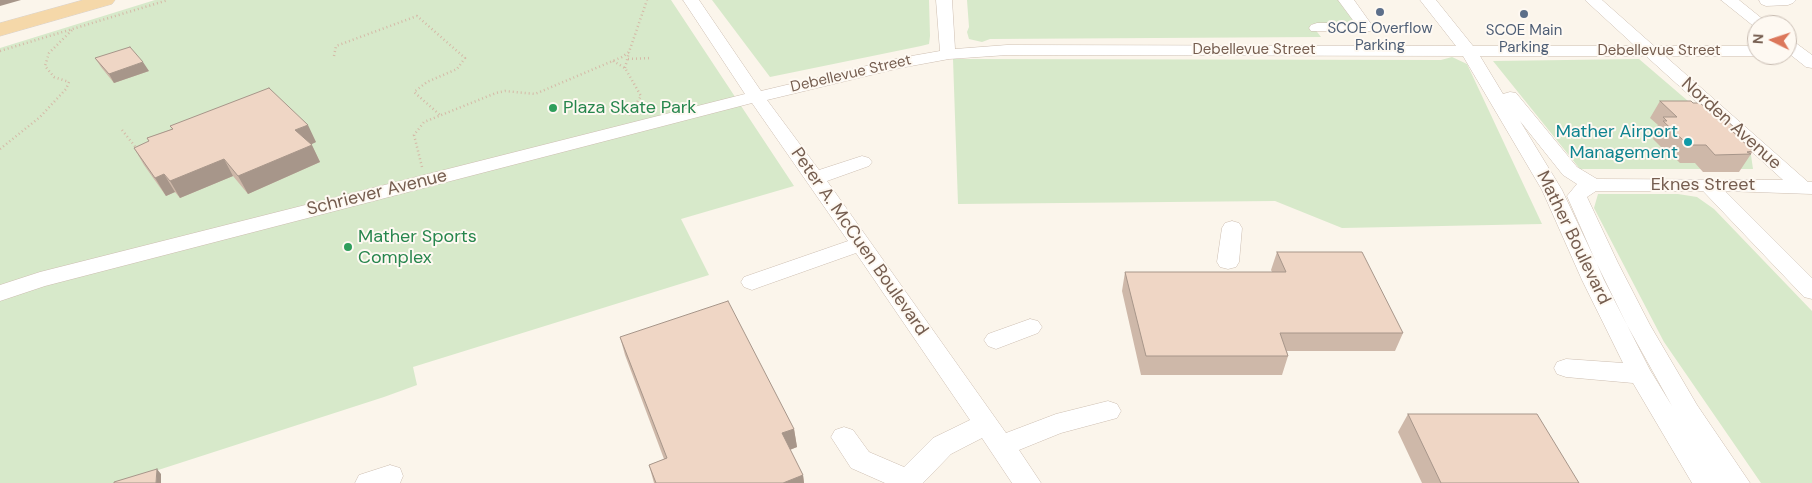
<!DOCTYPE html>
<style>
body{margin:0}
#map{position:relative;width:1812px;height:483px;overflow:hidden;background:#fbf5eb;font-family:"DM Sans",sans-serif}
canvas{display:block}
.north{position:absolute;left:1747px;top:15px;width:50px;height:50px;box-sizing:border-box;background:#fef9f2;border:1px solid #c7bbb1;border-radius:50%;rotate:274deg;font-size:14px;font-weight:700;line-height:20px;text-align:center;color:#755d4f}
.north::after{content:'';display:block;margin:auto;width:18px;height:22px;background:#dc775a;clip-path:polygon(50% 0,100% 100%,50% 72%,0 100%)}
</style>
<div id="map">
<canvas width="1812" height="483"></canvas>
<div class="north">N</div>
</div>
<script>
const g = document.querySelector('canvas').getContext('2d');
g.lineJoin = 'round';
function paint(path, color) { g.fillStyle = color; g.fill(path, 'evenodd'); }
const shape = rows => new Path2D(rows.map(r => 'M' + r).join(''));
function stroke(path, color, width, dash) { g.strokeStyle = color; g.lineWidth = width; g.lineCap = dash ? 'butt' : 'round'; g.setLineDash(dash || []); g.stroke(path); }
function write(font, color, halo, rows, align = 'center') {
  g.font = font + ' "DM Sans",sans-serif'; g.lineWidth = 4; g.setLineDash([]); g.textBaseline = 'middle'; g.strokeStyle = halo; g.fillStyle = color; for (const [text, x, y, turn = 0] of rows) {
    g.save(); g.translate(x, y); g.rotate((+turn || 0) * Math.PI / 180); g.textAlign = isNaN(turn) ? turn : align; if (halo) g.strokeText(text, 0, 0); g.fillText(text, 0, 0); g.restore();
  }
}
paint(shape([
 [155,0,671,0,794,186,681,219,709,275,413,367,417,385,384,397,118,483,0,483,0,48],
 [712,0,929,0,930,36,929,44,921,46,770,77],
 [967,0,1342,0,1357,25,1311,24,1321,37,990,39,982,42,969,39,967,32,969,27],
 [1452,57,1467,64,1542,224,1342,228,1275,201,958,204,953,59,1441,60],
 [1639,59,1751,155,1753,169,1580,169,1493,61],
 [1598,194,1678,194,1697,197,1714,209,1812,311,1812,483,1761,483,1664,342,1594,208]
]), '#d7e9ca');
const minor = shape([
 [683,0,699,0,761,91,900,58,940,51,936,0,952,0,955,49,1007,45,1456,46,1420,0,1436,0,1473,46,1635,46,1585,0,1602,0,1654,46,1757,46,1757,55,1761,55,1757,56,1665,56,1808,182,1812,182,1812,194,1725,191,1812,278,1812,299,1804,297,1703,191,1596,191,1587,197,1618,263,1650,325,1697,405,1750,483,1721,483,1719,480,1721,483,1692,483,1633,383,1566,377,1557,374,1554,368,1557,362,1566,359,1623,363,1582,280,1542,190,1463,56,1007,55,949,59,900,68,767,100,819,170,862,156,869,158,872,162,869,166,827,181,1006,433,1056,414,1108,401,1117,404,1121,411,1117,418,1061,433,1019,450,1041,483,1012,483,982,438,951,454,923,483,885,483,851,468,831,437,835,430,844,427,853,430,869,452,904,467,933,438,970,420,856,253,760,287,752,290,744,287,741,282,744,277,848,241,752,103,45,286,0,301,0,285,40,272,745,94,683,0],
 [1480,56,1646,56,1783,180,1597,179,1577,167,1516,93,1510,92,1503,94,1480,56],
 [1520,121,1563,175,1577,184,1567,196,1596,262,1562,190,1520,121],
 [1597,264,1627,325,1672,406,1650,370,1604,280,1597,264],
 [1338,0,1354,0,1374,28,1372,31,1311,31,1309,28,1311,25,1317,23,1355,23,1338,0],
 [1721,0,1739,0,1770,25,1757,25,1756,28,1721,0],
 [1759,0,1796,0,1793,3,1788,5,1766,6,1761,4,1759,0],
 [1787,39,1793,41,1812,55,1812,68,1806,67,1787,52,1787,39],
 [1232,221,1239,223,1242,228,1239,262,1236,267,1228,269,1220,267,1217,262,1222,228,1225,223,1232,221],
 [1030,319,1038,321,1042,327,1038,333,996,349,988,346,984,340,988,334,1030,319],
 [390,465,400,468,403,476,400,483,355,483,359,475,390,465]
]);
const major = shape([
 [83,0,115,0,112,4,0,36,0,23,83,0]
]);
stroke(minor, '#cdbeb1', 1);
stroke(major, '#d8d2ce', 1);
stroke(shape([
 [0,51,168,0],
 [334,56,336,46,417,16,465,58,457,69,427,82,414,92,440,115],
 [628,59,651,58],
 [613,61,625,68,641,96,629,115],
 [625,68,629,52],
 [122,130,137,149],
 [0,149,40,117,66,89,69,82,54,77,45,66,49,53,73,29],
 [422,167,414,135,424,122,496,93,505,91,535,94,622,57,629,52,647,0]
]), '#d5b9a7', 2.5, [1, 3]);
paint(minor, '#fff');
paint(major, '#f5d8a9');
paint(shape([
 [95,58,149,71,114,83,101,67],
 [1660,101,1693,103,1735,128,1733,131,1753,151,1739,172,1703,172,1695,163,1680,163,1675,158,1672,158,1653,139,1654,136,1652,134,1658,125,1650,118],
 [170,126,316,142,311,144,320,162,248,194,233,176,180,198,175,192,166,196,144,165,134,148,149,142,147,138,172,129],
 [1277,252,1403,333,1395,351,1287,351,1288,356,1282,375,1141,375,1122,291,1125,272,1272,272,1271,270],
 [620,337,794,429,797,447,790,450,803,475,804,483,654,483,649,465,664,459,625,355],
 [1408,414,1579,483,1422,483,1398,432]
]), '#ceb8a9');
paint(shape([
 [0,0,21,0,0,6],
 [143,62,149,71,114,83,109,74],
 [308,125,316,142,304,148,295,130],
 [312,145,320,162,248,194,238,176],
 [224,159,233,176,180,198,170,181],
 [164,174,175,192,166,196,155,178],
 [794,429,797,447,784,452,782,433],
 [157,469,161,474,161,483,156,483],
 [803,475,804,483,783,483]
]), '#a7968a');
const building = shape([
 [130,47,143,62,109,74,95,58,130,47],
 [269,88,308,125,295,130,312,145,238,176,224,159,170,181,164,174,155,178,134,148,149,141,147,138,173,129,170,126,269,88],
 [1660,101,1691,101,1693,103,1700,103,1720,120,1726,120,1735,128,1729,128,1753,151,1747,152,1751,154,1715,155,1706,145,1691,145,1686,141,1683,140,1663,121,1667,121,1663,117,1677,117,1660,101],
 [1277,252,1362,252,1403,333,1280,333,1288,356,1146,356,1125,272,1286,272,1277,252],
 [728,301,794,429,782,433,803,475,783,483,656,483,649,465,667,458,620,337,728,301],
 [1408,414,1537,414,1579,483,1441,483,1408,414],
 [157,469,156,483,114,483,114,482,157,469]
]);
paint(building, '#efd6c5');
stroke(building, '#a7968a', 1);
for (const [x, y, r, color] of [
 [1380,12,5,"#5c6f8a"],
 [1524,14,5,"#5c6f8a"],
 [553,108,5,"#2e9e5b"],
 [1688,142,5,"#0f9aa8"],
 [348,247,5,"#2e9e5b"]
]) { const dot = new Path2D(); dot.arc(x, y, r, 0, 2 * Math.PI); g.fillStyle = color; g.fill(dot); stroke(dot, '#fef9f2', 2); }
write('15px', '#4e5e75', '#fef9f2', [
 ["SCOE Overflow",1380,29],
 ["Parking",1380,46],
 ["SCOE Main",1524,31],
 ["Parking",1524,48]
]);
write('15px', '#755d4f', '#fef9f2', [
 ["Debellevue Street",1254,50],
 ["Debellevue Street",1659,51],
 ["Debellevue Street",851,74,-13]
]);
write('18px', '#27864d', '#fef9f2', [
 ["Plaza Skate Park",563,108],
 ["Mather Sports",358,237],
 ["Complex",358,258]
], 'left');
write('18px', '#755d4f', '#fef9f2', [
 ["Norden Avenue",1731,124,42],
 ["Eknes Street",1703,185],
 ["Schriever Avenue",377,193,-14],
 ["Mather Boulevard",1573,238,64],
 ["Peter A. McCuen Boulevard",859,242,55]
]);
write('18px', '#0d838f', '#fef9f2', [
 ["Mather Airport",1678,132],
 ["Management",1678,153]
], 'right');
</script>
